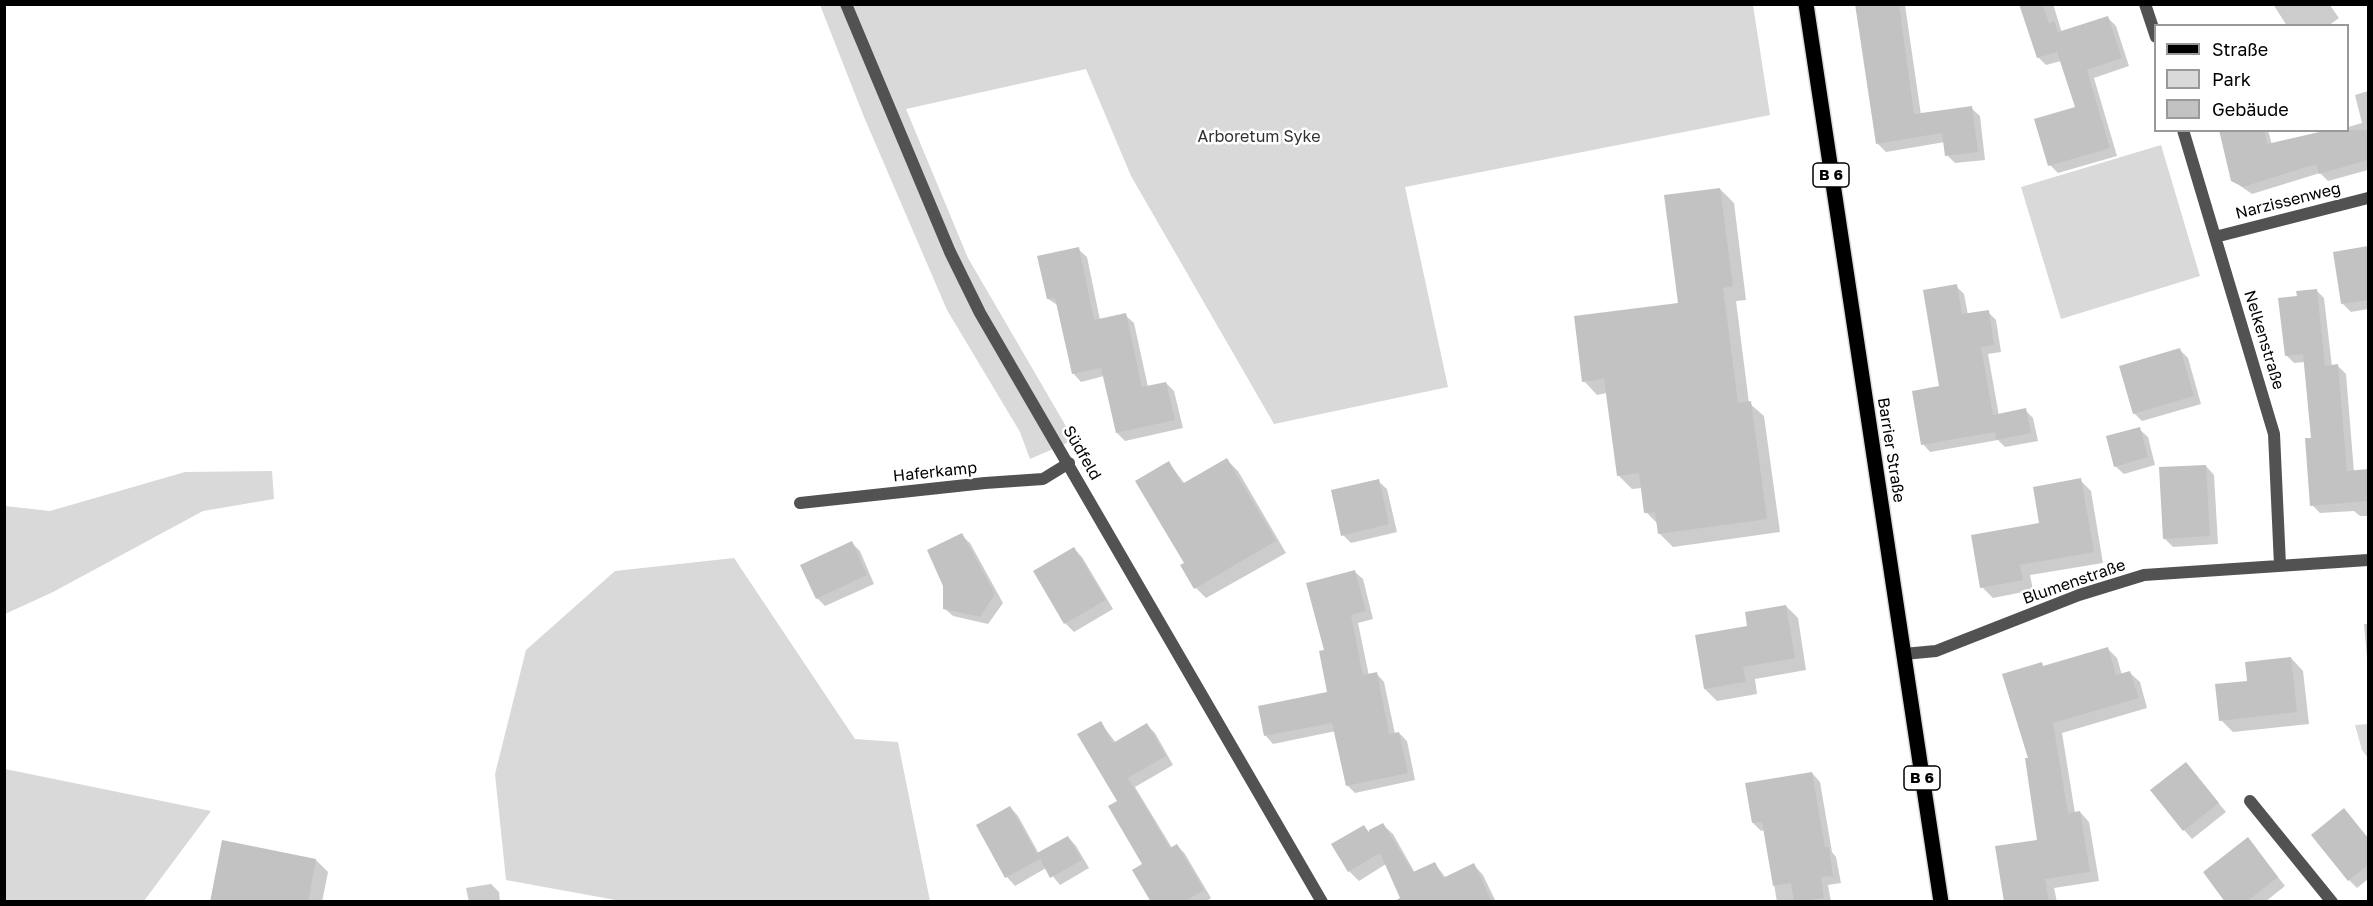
<!DOCTYPE html>
<meta charset="utf-8">
<style>
body{margin:0}
#map{position:relative;width:2373px;height:906px;overflow:hidden;background:#fff;font-family:"Golos Text",sans-serif}
canvas{display:block}
.frame{position:absolute;inset:0;border:6px solid #000;pointer-events:none}
.legend{position:absolute;left:2154px;top:24px;width:195px;height:108px;box-sizing:border-box;background:#fff;border:2px solid #999;margin:0;padding:8px 10px;list-style:none;font-size:18px;color:#000}
.legend li{display:flex;align-items:center;gap:12px;height:30px}
.legend b{width:30px;border:2px solid #999}
</style>
<div id="map">
<canvas width="2373" height="906"></canvas>
<div class="frame"></div>
<ul class="legend">
<li><b style="height:8px;background:#000"></b>Straße</li>
<li><b style="height:16px;background:#d9d9d9"></b>Park</li>
<li><b style="height:16px;background:#c2c2c2"></b>Gebäude</li>
</ul>
</div>
<script>
const g = document.querySelector('canvas').getContext('2d');
g.lineJoin = 'round';
function paint(path, color) { g.fillStyle = color; g.fill(path, 'evenodd'); }
const shape = rows => new Path2D(rows.map(r => 'M' + r).join(''));
function stroke(path, color, width, dash) { g.strokeStyle = color; g.lineWidth = width; g.lineCap = dash ? 'butt' : 'round'; g.setLineDash(dash || []); g.stroke(path); }
function write(font, color, halo, rows, align = 'center') {
  g.font = font + ' "Golos Text",sans-serif'; g.lineWidth = 5; g.setLineDash([]); g.textBaseline = 'middle'; g.strokeStyle = halo; g.fillStyle = color; for (const [text, x, y, turn = 0] of rows) {
    g.save(); g.translate(x, y); g.rotate((+turn || 0) * Math.PI / 180); g.textAlign = isNaN(turn) ? turn : align; if (halo) g.strokeText(text, 0, 0); g.fillText(text, 0, 0); g.restore();
  }
}
paint(shape([
 [820,5,1753,5,1770,115,1405,187,1448,387,1274,424,1131,176,1086,69,906,109,968,258,1074,440,1030,459,1020,432,947,310,864,117],
 [2161,145,2200,276,2061,319,2021,187],
 [272,471,274,499,203,511,53,592,5,614,5,506,50,511,185,472],
 [734,558,855,739,898,742,930,901,621,901,506,880,495,774,526,650,615,571],
 [2368,724,2368,758,2362,750,2355,725],
 [5,769,211,811,144,901,5,901]
]), '#d9d9d9');
paint(shape([
 [1856,4,1905,5,1921,115,1971,108,1980,116,1985,160,1955,163,1947,155,1945,142,1886,152,1878,144],
 [2020,4,2053,4,2062,33,2108,18,2116,26,2129,66,2094,78,2117,156,2058,173,2050,165,2077,108,2061,61,2046,65,2038,57],
 [2273,4,2329,4,2339,18,2328,26,2287,26],
 [2368,91,2368,170,2328,181,2320,173,2252,194,2232,180,2220,130,2268,130,2272,145,2348,130,2348,127,2362,123,2355,95],
 [1720,189,1734,203,1746,300,1736,301,1749,403,1764,416,1780,532,1673,547,1660,534,1659,525,1646,512,1642,488,1632,489,1619,476,1607,393,1597,395,1584,381,1680,304],
 [2368,248,2368,309,2351,312,2343,304,2335,253],
 [1078,249,1087,257,1100,320,1125,315,1134,323,1148,387,1166,383,1174,391,1183,428,1125,441,1117,433,1104,376,1081,382,1073,373,1059,306,1048,299],
 [1956,286,1964,294,1968,315,1988,312,1996,320,2001,352,1988,354,1999,416,2025,410,2033,418,2038,441,2005,447,1998,440,1930,452,1923,444,1941,388],
 [2316,290,2324,298,2332,367,2338,366,2346,374,2354,472,2368,471,2368,516,2360,516,2354,511,2320,513,2312,505,2313,439,2305,362,2294,363,2286,355,2298,297],
 [2180,350,2188,358,2201,404,2142,421,2134,413],
 [2139,429,2148,437,2155,465,2124,474,2115,466],
 [1227,460,1238,471,1286,553,1206,598,1196,588,1186,564,1169,463,1185,484],
 [2206,466,2214,475,2218,544,2173,547,2165,539],
 [2080,480,2091,491,2103,563,2030,575,2033,590,1993,598,1982,587],
 [1378,481,1387,489,1397,532,1351,543,1343,535],
 [961,535,970,543,1003,603,988,624,953,616,944,608],
 [852,543,860,551,874,584,825,606,817,598],
 [1074,549,1082,557,1113,609,1074,632,1066,624,1035,572],
 [1355,572,1363,579,1373,619,1358,623,1369,676,1377,674,1384,682,1395,734,1399,733,1407,741,1415,780,1355,793,1347,785,1336,731,1273,744,1266,736,1260,707,1329,693,1326,652],
 [1786,606,1798,618,1806,670,1755,679,1757,694,1717,701,1705,689,1749,627],
 [2364,624,2368,624,2368,670,2368,669],
 [2107,648,2117,658,2122,675,2130,673,2140,682,2147,708,2062,733,2075,813,2080,812,2089,822,2099,881,2054,888,2057,902,2006,902,2039,841,2029,758,2041,664,2044,667],
 [2291,658,2303,671,2309,724,2233,732,2221,720,2249,682],
 [1100,722,1116,743,1147,725,1155,733,1173,765,1135,787,1172,848,1177,845,1185,854,1211,898,1206,902,1153,902,1144,865,1119,801],
 [2186,764,2226,812,2192,839,2184,830],
 [1812,773,1820,782,1832,852,1836,857,1841,883,1828,885,1831,902,1777,902,1765,830,1761,831,1753,823],
 [1010,807,1018,816,1039,854,1068,837,1076,846,1089,868,1060,885,1046,868,1015,886,1007,877,978,825],
 [2344,810,2368,838,2368,879,2357,888,2349,880],
 [1383,825,1393,834,1415,873,1435,864,1446,878,1474,865,1483,875,1496,902,1404,902,1386,864,1359,881,1349,871,1363,826,1370,833],
 [2248,839,2285,886,2265,902,2227,902],
 [316,860,328,872,322,902,212,902],
 [491,884,499,892,500,902,469,902,466,888]
]), '#0003');
paint(shape([
 [1855,4,1899,4,1914,114,1972,106,1978,152,1945,156,1942,133,1876,144],
 [2019,4,2042,4,2049,23,2054,21,2058,32,2108,16,2122,58,2087,70,2110,148,2048,166,2034,119,2075,107,2057,52,2037,58],
 [2219,130,2264,130,2267,144,2328,130,2368,130,2368,160,2319,174,2316,164,2243,187,2231,181],
 [1720,188,1733,286,1723,288,1738,403,1751,401,1767,519,1658,534,1655,512,1644,513,1639,473,1617,476,1604,379,1582,382,1574,316,1678,303,1664,195],
 [2368,246,2368,300,2341,304,2333,252],
 [1079,247,1094,320,1126,313,1142,387,1166,382,1175,420,1116,433,1101,368,1072,374,1055,298,1047,299,1037,256],
 [1957,284,1962,314,1989,310,1994,345,1981,347,1993,415,2026,408,2031,433,1996,440,1995,432,1921,445,1912,391,1939,386,1923,290],
 [2317,289,2325,366,2338,364,2347,471,2368,469,2368,501,2310,506,2305,438,2311,438,2303,354,2285,356,2278,298,2297,296,2296,291],
 [2180,348,2194,396,2133,414,2119,366],
 [2140,427,2148,457,2114,467,2106,436],
 [1227,458,1276,541,1194,589,1180,565,1184,563,1135,481,1169,461,1182,484],
 [2206,465,2210,536,2163,539,2159,467],
 [2081,478,2094,552,2020,565,2023,580,1980,588,1971,535,2039,523,2033,487],
 [1379,479,1389,524,1341,536,1331,490],
 [962,533,995,594,980,617,943,609,943,586,927,550],
 [852,541,867,575,816,599,800,565],
 [1074,547,1106,600,1064,624,1033,571],
 [1355,570,1366,611,1351,615,1363,675,1377,672,1389,734,1399,732,1408,773,1346,786,1332,723,1264,736,1258,706,1327,692,1319,651,1324,650,1306,583],
 [1786,605,1795,658,1743,667,1746,682,1704,689,1695,635,1747,626,1745,612],
 [2108,647,2116,675,2130,671,2139,698,2053,723,2068,813,2080,811,2090,872,2045,879,2049,902,2004,902,1995,846,2037,840,2025,758,2028,758,2002,674,2042,662,2043,666],
 [2291,657,2297,712,2219,721,2215,684,2247,681,2245,662],
 [1101,721,1113,743,1147,723,1166,756,1128,778,1170,848,1177,844,1204,890,1184,902,1151,902,1132,870,1142,864,1108,806,1117,801,1077,734],
 [2186,762,2219,803,2183,831,2150,790],
 [1812,772,1825,847,1829,847,1833,876,1821,877,1824,898,1794,902,1791,883,1773,886,1762,822,1752,823,1745,783],
 [1010,806,1040,859,1005,878,976,825],
 [2344,808,2368,838,2368,865,2348,881,2311,835],
 [1383,823,1413,872,1435,862,1443,878,1474,863,1492,902,1393,902,1400,898,1380,853,1348,872,1331,844,1364,825,1369,833,1369,830],
 [1068,836,1082,860,1050,878,1037,853],
 [2248,837,2278,877,2246,902,2225,902,2203,872],
 [222,840,316,859,308,902,210,902]
]), '#c2c2c2');
const primary = shape([
 [1806,4,1941,902]
]);
stroke(primary, '#dbdbdb', 18);
stroke(shape([
 [800,503,985,483,1043,479,1069,463],
 [2250,801,2332,902]
]), '#525252', 12);
stroke(shape([
 [846,4,950,252,980,313,1322,902],
 [2145,4,2156,37],
 [2183,130,2274,434,2280,565],
 [2215,237,2368,198],
 [1904,654,1936,651,2079,595,2144,575,2368,560]
]), '#525252', 12);
stroke(primary, '#000', 15);
for (const [x, y, w] of [
 [1831,175,36],
 [1922,778,36]
]) { const box = new Path2D(); box.roundRect(x - w / 2, y - 12, w, 24, 4.5); g.fillStyle = '#fff'; g.fill(box); stroke(box, '#000', 1.5); }
write('bold 15px', '#000', null, [
 ["B 6",1831,175],
 ["B 6",1922,778]
]);
write('16px', '#303030', '#fff', [
 ["Arboretum Syke",1259,137]
]);
write('16px', '#000', '#fff', [
 ["Narzissenweg",2288,201,-14],
 ["Nelkenstraße",2264,340,73],
 ["Barrier Straße",1891,450,81],
 ["Südfeld",1082,453,60],
 ["Haferkamp",935,472,-6],
 ["Blumenstraße",2074,582,-19]
]);
</script>
